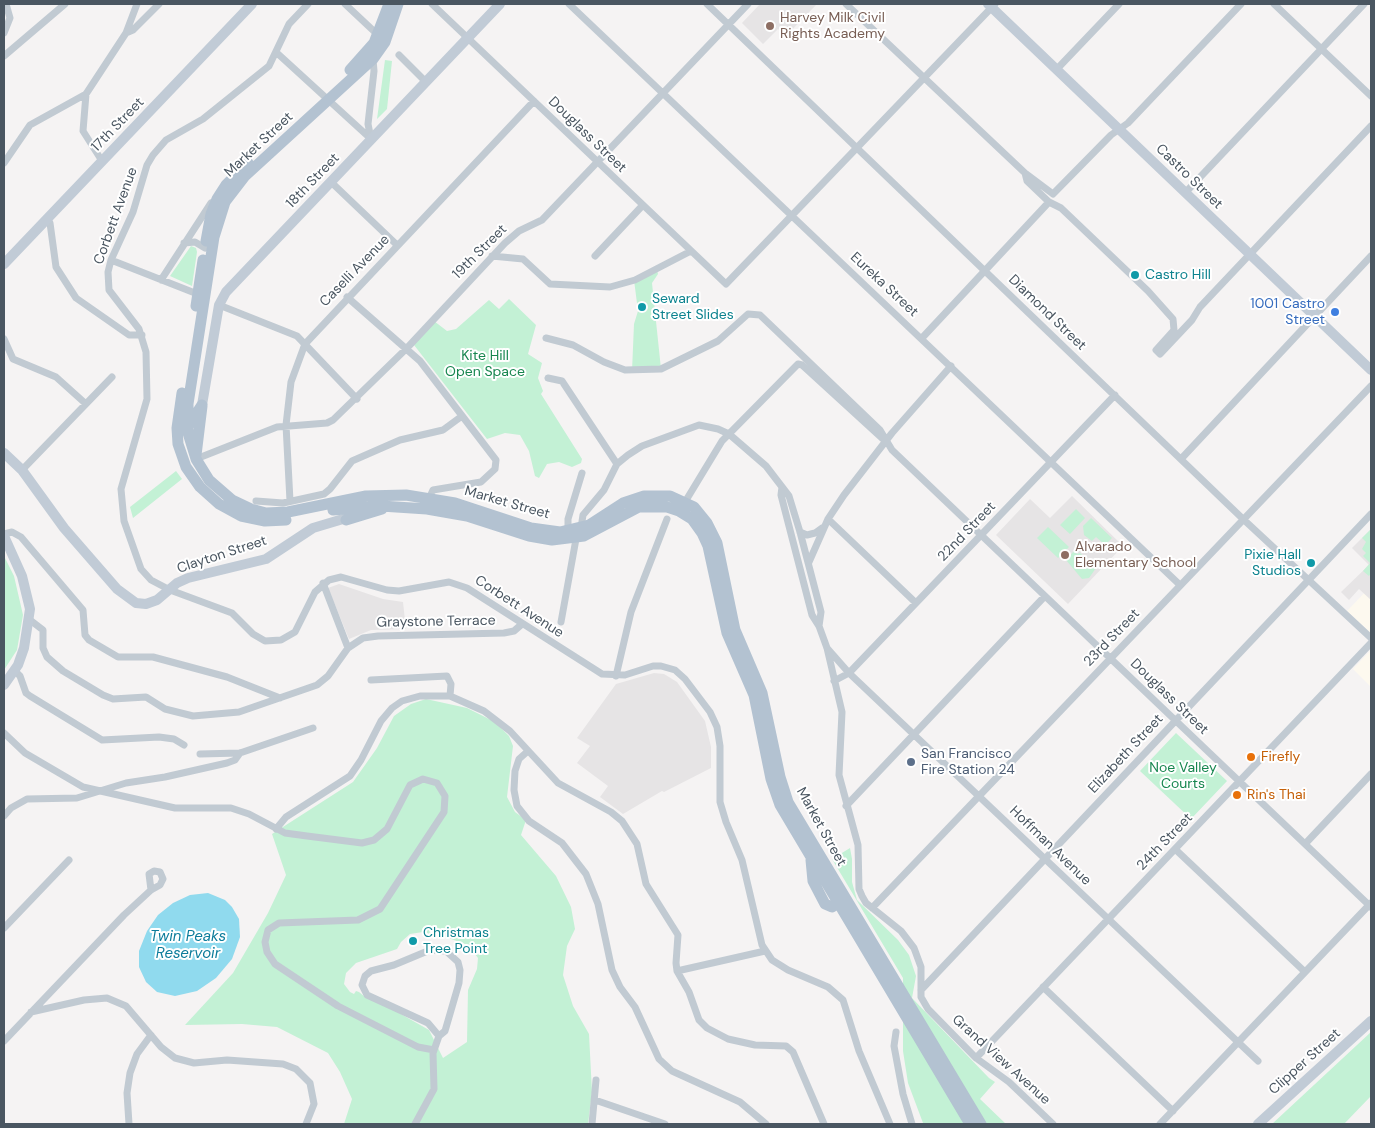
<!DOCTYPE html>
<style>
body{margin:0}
#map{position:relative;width:1375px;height:1128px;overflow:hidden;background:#f5f3f3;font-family:"DM Sans",sans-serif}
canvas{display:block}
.frame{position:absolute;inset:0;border:5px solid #4a5661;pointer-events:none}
</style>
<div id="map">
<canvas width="1375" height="1128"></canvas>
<div class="frame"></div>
</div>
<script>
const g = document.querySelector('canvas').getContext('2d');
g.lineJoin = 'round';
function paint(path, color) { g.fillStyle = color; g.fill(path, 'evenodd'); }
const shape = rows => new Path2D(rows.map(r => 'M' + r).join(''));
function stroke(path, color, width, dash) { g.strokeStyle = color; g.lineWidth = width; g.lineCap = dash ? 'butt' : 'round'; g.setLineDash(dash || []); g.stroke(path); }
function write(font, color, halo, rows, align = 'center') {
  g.font = font + ' "DM Sans",sans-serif'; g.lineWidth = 4; g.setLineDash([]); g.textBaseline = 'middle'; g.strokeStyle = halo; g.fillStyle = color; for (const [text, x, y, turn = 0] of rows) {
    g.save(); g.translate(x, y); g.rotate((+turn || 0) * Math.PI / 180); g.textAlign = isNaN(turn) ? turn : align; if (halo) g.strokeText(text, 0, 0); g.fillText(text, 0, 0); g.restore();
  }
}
paint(shape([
 [1371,586,1371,633,1347,611],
 [1371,650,1371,687,1353,669]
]), '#fdf9ef');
paint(shape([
 [760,4,817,4,786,36,778,29,763,44,742,23],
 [1072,496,1123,546,1068,604,996,535,1030,499,1050,518],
 [1371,529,1371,600,1359,589,1349,600,1341,592,1369,565,1352,548],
 [339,584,383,599,403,602,406,629,371,630,349,639,328,588],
 [654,673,664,674,677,682,705,721,711,747,711,768,664,792,662,791,623,814,600,797,608,786,577,763,590,746,577,738,616,684]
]), '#e6e4e5');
paint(shape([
 [385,60,392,61,387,109,377,119],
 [191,246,196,248,197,252,192,286,170,276],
 [657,270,658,274,652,283,661,369,632,371,634,324,638,311,634,280],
 [509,299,536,325,528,354,542,363,538,378,543,391,541,394,582,459,581,463,572,467,559,462,547,464,539,478,535,476,529,451,520,435,505,433,487,439,414,345,434,321,447,331,456,329,489,300,499,309],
 [176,471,182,479,133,518,130,507],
 [1076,509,1085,518,1070,534,1060,525],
 [1091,518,1112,538,1105,545,1096,537,1092,541,1084,535,1083,526],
 [1048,527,1069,547,1058,558,1037,538],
 [1371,529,1371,573,1369,576,1363,571,1370,563,1363,556,1366,553,1362,549,1366,542,1362,538],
 [1074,551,1077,554,1080,553,1096,568,1089,578,1082,579,1066,560],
 [4,556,14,576,23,615,17,650,4,670],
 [426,699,467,708,495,722,509,736,513,746,507,797,515,812,526,820,521,835,556,876,571,907,575,929,567,946,563,975,573,1006,589,1034,592,1092,588,1124,344,1124,352,1099,340,1072,328,1053,277,1027,242,1024,185,1025,233,973,268,913,286,875,272,834,353,782,377,748,394,716,411,704],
 [434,931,437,934,468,945,478,958,477,969,468,990,467,1042,443,1058,429,1030,392,1009,365,997,359,992,356,991,354,994,350,992,344,984,346,973,356,963,397,949,401,942,410,934,423,932,431,934],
 [1176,733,1227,781,1191,819,1140,771],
 [850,848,852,859,852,882,857,900,898,940,909,955,916,976,912,998,989,1078,995,1082,980,1099,1006,1124,923,1123,908,1083,903,1051,903,978,832,859],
 [1371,1032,1371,1096,1344,1124,1272,1124]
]), '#c3f1d5');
paint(shape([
 [208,893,225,900,232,907,239,919,240,937,232,959,216,978,197,991,175,996,157,992,146,982,139,967,139,951,147,931,158,915,173,903,190,895]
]), '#90daee');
stroke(shape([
 [308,4,289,24,269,66,203,119,166,140,153,155,147,165,133,212,111,260,108,272,109,290,139,329,146,352,147,399,121,489,124,521,141,569,151,580,170,590,232,613,253,634,265,641,281,640,295,632,315,592,329,580,341,577,387,590,399,591,449,582,467,588,602,674,625,675,653,666,661,666,675,670,685,679,710,712,717,727,720,746,720,802,726,822,742,860,762,945,772,960,788,970,828,987,843,1000,859,1051,890,1124],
 [345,4,378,35],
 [432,4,726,284,995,4],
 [569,4,1180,585],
 [707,4,1243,519,1371,638],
 [846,4,1025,173,1053,194,1111,135,1128,123,1241,4],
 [1274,4,1371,96],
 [4,33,10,18,6,4],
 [126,33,137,4],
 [277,53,371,139],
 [399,55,426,82],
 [4,56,65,4],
 [1057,69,1119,4],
 [86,94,83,131,102,161],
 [371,139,368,124,374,71,373,59],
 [4,163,30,125,86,94,126,33,133,30,159,4],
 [1025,173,1027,181,1049,202,1061,208,1148,291,1173,319,1174,330,1156,350,1160,354,1192,320,1200,307,1371,126],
 [331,182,397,245],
 [1186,192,1364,4],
 [47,218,50,223,56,267,76,298,129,335,142,335],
 [184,243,195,242,205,248],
 [492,256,523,259,550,284,610,287,635,280,691,251],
 [595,256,643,205],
 [111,260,200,295],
 [161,280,211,203],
 [347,297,420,361,496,460,495,469,481,482,433,490,428,501],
 [219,305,297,336,357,399],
 [546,338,573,345,604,362,625,370,661,369,718,341,748,314,760,315,880,430,892,450,1371,907],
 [922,338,1049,202],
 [4,339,13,359,56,377,86,404],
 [548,378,562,381,617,464],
 [196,459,277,427,327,423,333,420,407,348,505,243,519,231,542,220,748,4],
 [1181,459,1371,256],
 [22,470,112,377],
 [782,487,781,495,812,615,819,626,827,648,842,712,839,775,858,845,859,889,862,896,866,903,901,931,914,948,921,967,921,997,928,1009,976,1058,1009,1082,1053,1124],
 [256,501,283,503,324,494,330,489,352,461,400,440,443,430,462,416],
 [290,501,286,425,291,382,305,344,534,101],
 [685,502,722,441,798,364,802,365,884,440],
 [828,519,916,603],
 [581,528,583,515,604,490,617,464,628,455,642,446,699,425,718,429,729,434,766,466,789,496,800,532,821,612,819,626],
 [568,531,568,519,582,473],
 [800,532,807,535,815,533,822,528],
 [4,534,12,532,21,537,83,610,85,635,89,640,118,657,153,657,227,677,280,698],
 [809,562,828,519,844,495,892,433,951,366],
 [323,583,348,648],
 [30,620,43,630,43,648,47,657,63,671,103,695,113,699,146,697,165,709,193,716,239,712,317,685,328,676,348,648,363,638,378,636,504,633,514,631,522,624],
 [561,622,576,539],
 [827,648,849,673,1258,1061],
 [14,670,20,676,26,693,30,696,102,740,159,737,174,739,184,745],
 [616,676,631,612,667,519],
 [371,680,447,676,451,684,450,696],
 [834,681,849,673,1115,395],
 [4,733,25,753,83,787,175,808,231,808,249,814,285,833,307,836,362,843,374,840,387,829,410,785,423,779,437,783,445,796,444,812,380,909,358,920,279,923,268,930,265,942,267,952,275,964,338,1006,418,1047,434,1050],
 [528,751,519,759,515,771,514,790,517,806,529,821,562,843,586,874,598,904,612,970,620,987,635,1007,659,1059,672,1071,740,1102,766,1124],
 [200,754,240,753,313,728],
 [846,806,1045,596],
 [4,816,11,808,27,799,77,798,126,783,165,777,227,763,235,760,240,753],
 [276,829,286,817,350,776,361,760,381,721,392,708,402,701,420,696,450,696,484,711,510,731,558,783,611,812,622,821,637,844,646,884,678,935,676,963,677,971,689,992,699,1020,707,1028,728,1039,755,1045,786,1046,793,1052,824,1124],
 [1305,844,1371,774],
 [1175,849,1305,972],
 [872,908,1371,386],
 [4,928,69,860],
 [677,971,765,951],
 [1043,987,1173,1111],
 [921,990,1371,514],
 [31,1012,84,1000,107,998,126,1006,161,1047,175,1058,194,1063,227,1060,283,1064,296,1069,310,1083,314,1104,306,1124],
 [896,1032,894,1046,903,1094,912,1124],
 [4,1041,124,915,151,890,160,885,163,879,160,872,154,871,149,874,151,890],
 [976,1058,1371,643],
 [595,1100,665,1124],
 [129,1124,127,1093,130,1073,137,1054,151,1035],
 [415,1124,434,1089,433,1053,439,1036,445,1031,459,983,460,970,458,962,446,951,430,950,394,965,371,971,365,976,362,985,367,995,428,1023,439,1036],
 [592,1124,596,1080],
 [1160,1124,1371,903]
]), '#c1cad2', 7);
stroke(shape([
 [988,4,1371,370],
 [4,264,252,4],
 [202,405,219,305,226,292,500,4],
 [4,453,22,470,64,528,117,589,136,603,146,604,157,600,177,583,188,578,266,559,313,528,353,516],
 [4,536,22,576,30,609,24,648,18,665,4,685],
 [1258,1124,1371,1021]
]), '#c1cbd6', 10);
stroke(shape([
 [398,4,385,42,373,59,245,176,225,202,214,237,188,404,188,433,196,459,209,480,232,500,251,509,266,513,288,512,366,496,406,495,455,503,531,528,560,532,589,525,623,503,644,496,670,496,694,507,707,523,717,543,735,630,762,693,780,777,788,802,981,1124],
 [350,70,374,43,389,4],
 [206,241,211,214,217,199,226,185,248,163],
 [196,306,203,260],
 [182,393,177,428,178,444,186,467,200,487,219,504,241,516,265,521,286,520],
 [187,428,202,405],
 [196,455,202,406],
 [333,510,381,506,427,509,467,516,529,536,552,540,584,536,639,507,667,507,679,511,692,519,702,533,708,546,727,633,754,695,771,779,780,805,970,1124],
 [346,520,382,509],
 [811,860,813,881,825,904,832,907,843,899]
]), '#b3c2d1', 11);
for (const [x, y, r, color] of [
 [770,26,5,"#8d6e63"],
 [1135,275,5,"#0f9aa8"],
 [642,307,5,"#0f9aa8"],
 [1335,312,5,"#3f7fe0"],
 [1065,555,5,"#8d6e63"],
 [1311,563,5,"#0f9aa8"],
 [1251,757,5,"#e8710a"],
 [911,762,5,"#5c6f8a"],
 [1237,795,5,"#e8710a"],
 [413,941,5,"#0f9aa8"]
]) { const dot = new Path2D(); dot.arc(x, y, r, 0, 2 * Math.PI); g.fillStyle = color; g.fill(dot); stroke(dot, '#fff', 2); }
write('14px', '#785e54', '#fff', [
 ["Harvey Milk Civil",780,18],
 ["Rights Academy",780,34],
 ["Alvarado",1075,547],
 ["Elementary School",1075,563]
], 'left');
write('14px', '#4a5661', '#fff', [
 ["17th Street",118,125,-46],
 ["Douglass Street",587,135,44],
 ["Market Street",259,145,-43],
 ["Castro Street",1189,177,44],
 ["18th Street",313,181,-46],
 ["Corbett Avenue",116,216,-70],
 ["19th Street",480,252,-45],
 ["Caselli Avenue",355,271,-46],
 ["Eureka Street",884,285,43],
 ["Diamond Street",1047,313,44],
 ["Market Street",507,503,16],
 ["22nd Street",967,532,-46],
 ["Clayton Street",222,555,-18],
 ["Corbett Avenue",519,607,33],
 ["Graystone Terrace",436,622,-1],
 ["23rd Street",1112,638,-46],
 ["Douglass Street",1169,697,44],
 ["Elizabeth Street",1126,754,-47],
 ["Market Street",821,827,61],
 ["24th Street",1165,842,-46],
 ["Hoffman Avenue",1050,846,44],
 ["Grand View Avenue",1001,1060,42],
 ["Clipper Street",1305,1062,-42]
]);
write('14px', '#0d838f', '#fff', [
 ["Castro Hill",1145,275],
 ["Seward",652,299],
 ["Street Slides",652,315],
 ["Pixie Hall",1301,555,"right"],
 ["Studios",1301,571,"right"],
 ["Christmas",423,933],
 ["Tree Point",423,949]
], 'left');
write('14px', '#366cbe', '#fff', [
 ["1001 Castro",1325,304],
 ["Street",1325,320]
], 'right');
write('14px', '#17864f', '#fff', [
 ["Kite Hill",485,356],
 ["Open Space",485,372],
 ["Noe Valley",1183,768],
 ["Courts",1183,784]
]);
write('14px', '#4e5e75', '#fff', [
 ["San Francisco",921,754],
 ["Fire Station 24",921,770]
], 'left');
write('14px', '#c56008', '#fff', [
 ["Firefly",1261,757],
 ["Rin's Thai",1247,795]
], 'left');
write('italic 15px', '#0c7c9b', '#fff', [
 ["Twin Peaks",188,937],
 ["Reservoir",188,954]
]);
</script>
